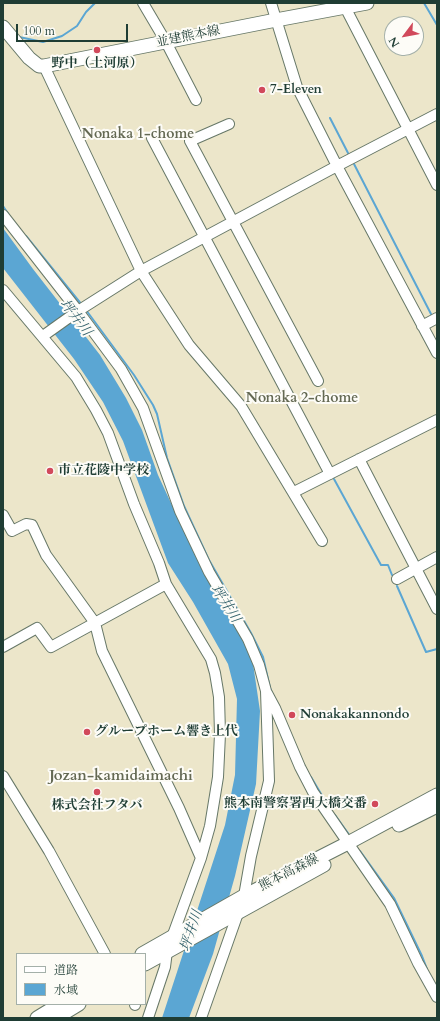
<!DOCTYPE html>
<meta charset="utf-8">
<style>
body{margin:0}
#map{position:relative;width:440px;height:1021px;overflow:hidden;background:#ece6ca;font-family:Cardo,"Noto Serif JP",serif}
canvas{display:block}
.frame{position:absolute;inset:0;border:4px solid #1f3d34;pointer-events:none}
.legend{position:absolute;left:16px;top:953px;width:130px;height:52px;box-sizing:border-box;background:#fdfcf7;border:1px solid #a4b0a9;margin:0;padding:5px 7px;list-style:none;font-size:12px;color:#1f3d34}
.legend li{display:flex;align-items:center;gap:8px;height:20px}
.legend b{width:20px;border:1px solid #a4b0a9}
.north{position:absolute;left:384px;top:16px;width:40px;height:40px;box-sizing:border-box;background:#fdfcf7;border:1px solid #a4b0a9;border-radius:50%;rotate:238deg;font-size:11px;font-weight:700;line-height:16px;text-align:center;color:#1f3d34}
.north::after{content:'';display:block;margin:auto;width:14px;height:18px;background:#d1495b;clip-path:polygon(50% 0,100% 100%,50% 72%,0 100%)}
.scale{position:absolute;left:16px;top:24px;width:112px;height:18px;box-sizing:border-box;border:2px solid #1f3d34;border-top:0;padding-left:5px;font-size:12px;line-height:14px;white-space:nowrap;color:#1f3d34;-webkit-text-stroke:3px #fdfcf7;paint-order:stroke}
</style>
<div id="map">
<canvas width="440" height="1021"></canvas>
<div class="frame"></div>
<ul class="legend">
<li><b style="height:5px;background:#fff"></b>道路</li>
<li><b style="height:11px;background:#5ba6d3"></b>水域</li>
</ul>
<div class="north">N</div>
<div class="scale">100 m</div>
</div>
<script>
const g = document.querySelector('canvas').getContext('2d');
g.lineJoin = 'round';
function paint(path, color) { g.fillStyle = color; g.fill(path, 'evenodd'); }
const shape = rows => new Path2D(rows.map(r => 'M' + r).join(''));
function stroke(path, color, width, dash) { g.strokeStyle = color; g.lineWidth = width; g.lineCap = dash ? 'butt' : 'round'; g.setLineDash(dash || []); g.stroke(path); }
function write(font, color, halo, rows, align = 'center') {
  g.font = font + ' Cardo,"Noto Serif JP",serif'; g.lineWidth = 4; g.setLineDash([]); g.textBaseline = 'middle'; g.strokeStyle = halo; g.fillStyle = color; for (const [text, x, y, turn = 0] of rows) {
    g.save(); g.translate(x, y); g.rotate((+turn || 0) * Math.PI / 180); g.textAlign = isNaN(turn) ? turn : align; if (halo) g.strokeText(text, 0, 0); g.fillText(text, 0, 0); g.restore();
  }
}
paint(shape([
 [3,228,33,269,100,355,126,398,142,430,158,475,183,529,225,608,251,650,260,711,256,784,235,876,213,954,189,1018,162,1018,225,825,235,775,237,699,228,664,193,602,168,563,123,441,103,402,74,359,3,268]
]), '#5ba6d3');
stroke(shape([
 [424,3,437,25],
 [19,37,43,42,62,36,77,26,86,12,95,3],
 [330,118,348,153],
 [354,164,431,314],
 [3,206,9,215],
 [26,236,82,305],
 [86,310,134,375,153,405,157,414,167,458,184,506,209,560,251,633,263,657,270,688,272,693],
 [334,479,381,565,388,565,392,575],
 [397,586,426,652,437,649],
 [311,777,327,804],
 [335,815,350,836],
 [360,851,394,898,422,956,427,969]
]), '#5ba6d3', 2);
const minor = shape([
 [143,3,166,42,196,100],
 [271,3,297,87,337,166,437,353],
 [345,7,437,185],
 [44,66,141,271,189,345,241,406,322,541],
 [229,124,190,141,318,381],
 [152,138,330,474],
 [3,215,78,311,121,369,143,408,180,511,209,572,248,639,259,665,266,691,269,781,251,856,244,896,201,1018],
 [3,290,76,377,96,410,108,433,134,504,159,563,166,584,211,659,215,673,219,697,220,734,218,777,210,826,201,858,167,951,165,967,148,1018],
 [422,326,437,318],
 [43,336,78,311,141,271,337,166,437,114],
 [359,459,437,609],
 [294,492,437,420],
 [3,515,12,531,26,524,32,525,46,555,95,623,102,651,179,808,201,858],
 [397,579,437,557],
 [3,647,37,628,51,647,166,584],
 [267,693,275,708,300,767,313,792,390,904,418,963,437,997],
 [3,776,49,851,105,954],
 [135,1004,135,1005]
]);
const major = shape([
 [3,27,29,58,39,66,44,66,276,20,367,3],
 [399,825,437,806],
 [142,954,244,896,348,843,437,795],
 [145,964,324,865],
 [37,1018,60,1004],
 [56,1018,79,1004]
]);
stroke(minor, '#677868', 12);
stroke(major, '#677868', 15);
stroke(minor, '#fff', 10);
stroke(major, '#fff', 13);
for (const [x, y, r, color] of [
 [97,50,4,"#d1495b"],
 [262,90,4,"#d1495b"],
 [50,471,4,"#d1495b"],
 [292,715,4,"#d1495b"],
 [87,732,4,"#d1495b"],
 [97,792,4,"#d1495b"],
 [375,804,4,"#d1495b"]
]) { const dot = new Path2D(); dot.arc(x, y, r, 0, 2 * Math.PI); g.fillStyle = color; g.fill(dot); stroke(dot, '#fdfcf7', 1.5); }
write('13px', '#1f3d34', '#fdfcf7', [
 ["並建熊本線",188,37,-11],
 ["熊本高森線",289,873,-27]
]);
write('bold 13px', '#1f3d34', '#fdfcf7', [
 ["野中（土河原）",97,64,"center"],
 ["7-Eleven",270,90],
 ["市立花陵中学校",58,471],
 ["Nonakakannondo",300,715],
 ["グループホーム響き上代",95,732],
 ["熊本南警察署西大橋交番",367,804,"right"],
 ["株式会社フタバ",97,806,"center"]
], 'left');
write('bold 14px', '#646953', '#fdfcf7', [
 ["Nonaka 1-chome",138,135],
 ["Nonaka 2-chome",302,399]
]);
write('italic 14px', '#34626c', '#fdfcf7', [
 ["坪井川",75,318,53],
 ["坪井川",225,604,57],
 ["坪井川",192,931,-71]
]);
write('bold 15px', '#646953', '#fdfcf7', [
 ["Jozan-kamidaimachi",121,777]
]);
</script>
